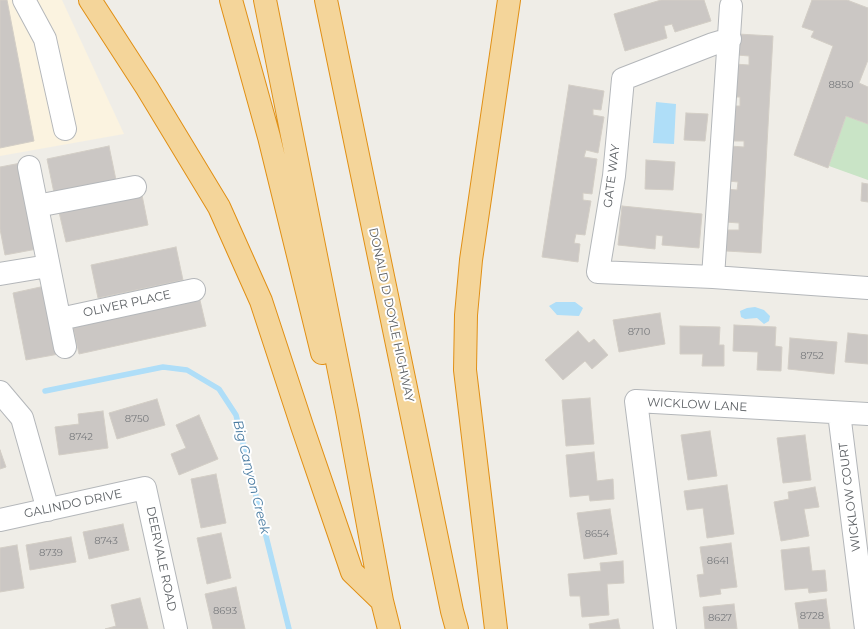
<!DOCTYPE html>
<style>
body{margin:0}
canvas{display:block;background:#efede7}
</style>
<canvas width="868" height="629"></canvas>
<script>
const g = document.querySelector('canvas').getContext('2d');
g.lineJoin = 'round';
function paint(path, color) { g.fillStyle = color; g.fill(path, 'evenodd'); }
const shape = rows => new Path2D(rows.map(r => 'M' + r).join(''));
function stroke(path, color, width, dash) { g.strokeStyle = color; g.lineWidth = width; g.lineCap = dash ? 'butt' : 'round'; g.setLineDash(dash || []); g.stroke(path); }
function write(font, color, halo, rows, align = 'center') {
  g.font = font + ' Montserrat,sans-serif'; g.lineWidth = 4; g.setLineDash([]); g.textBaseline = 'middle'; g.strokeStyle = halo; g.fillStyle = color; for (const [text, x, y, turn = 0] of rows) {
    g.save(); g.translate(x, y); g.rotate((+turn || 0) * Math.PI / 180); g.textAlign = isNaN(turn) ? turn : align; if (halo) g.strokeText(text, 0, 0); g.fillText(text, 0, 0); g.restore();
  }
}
paint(shape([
 [0,0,62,0,124,134,0,156]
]), '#fbf3e0');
paint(shape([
 [846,116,868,124,868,180,829,166]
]), '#c9e4c6');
paint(shape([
 [656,102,676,104,674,144,653,143],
 [556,302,575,302,583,308,579,316,557,315,549,306],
 [755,307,764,310,770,316,769,321,764,324,757,318,745,319,741,317,740,311,747,308]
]), '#afdef8');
stroke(shape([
 [45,391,163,367,187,370,219,389,236,415,289,629]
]), '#afdef8', 5.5);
const building = shape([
 [0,0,7,0,34,141,0,148,0,0],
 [661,0,704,0,711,21,675,32,672,24,664,26,667,38,625,51,614,14,661,0],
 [812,0,847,0,868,8,868,60,859,83,868,87,868,124,846,116,828,168,794,155,833,46,811,37,814,31,802,27,812,0],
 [738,34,773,36,761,253,726,251,727,230,739,230,739,223,725,222,726,189,737,190,738,182,728,181,730,146,744,147,744,141,732,141,733,106,740,106,740,97,733,97,735,64,749,65,749,56,737,55,738,34],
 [569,85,604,91,601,110,593,109,593,115,604,117,598,153,586,150,584,157,597,159,592,194,583,193,583,200,591,201,585,235,576,234,574,243,580,244,578,262,542,257,569,85],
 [686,113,708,114,705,141,684,140,686,113],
 [109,146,116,180,54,193,47,159,109,146],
 [646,160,675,162,673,190,645,189,646,160],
 [21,163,37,249,5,255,0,229,0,167,21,163],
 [862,183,868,184,868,202,861,201,862,183],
 [142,195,148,225,66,242,59,212,142,195],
 [622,206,702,214,699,248,662,245,663,236,656,235,655,249,618,245,622,206],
 [176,247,183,280,98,298,91,265,176,247],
 [45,286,59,354,26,360,13,293,45,286],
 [199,296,206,326,79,354,72,323,199,296],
 [660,313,665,344,619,352,613,320,660,313],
 [734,325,776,327,775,346,782,347,781,371,757,370,758,352,733,351,734,325],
 [680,326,720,327,719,345,724,345,724,366,702,366,703,354,680,354,680,326],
 [578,331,589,343,594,339,608,355,592,369,585,361,563,380,545,360,578,331],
 [848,333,868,335,868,364,845,362,848,333],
 [790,338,837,342,834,374,788,369,790,338],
 [590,398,594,444,566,446,562,400,590,398],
 [157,399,165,425,117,439,109,413,157,399],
 [103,411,108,448,59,455,55,427,79,424,78,414,103,411],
 [199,415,218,459,179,475,171,454,186,448,176,425,199,415],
 [710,431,717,476,688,480,681,435,710,431],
 [805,435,811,480,783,483,777,438,805,435],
 [0,450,6,467,0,469,0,450],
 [594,452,597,481,613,479,614,499,590,501,589,495,570,497,566,455,594,452],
 [216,474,226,523,201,528,191,479,216,474],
 [727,485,734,534,707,538,703,508,687,510,684,491,727,485],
 [815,487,819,507,804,509,809,536,781,541,774,502,789,499,788,492,815,487],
 [610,509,617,554,584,559,577,513,610,509],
 [123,524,129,550,89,559,83,532,123,524],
 [221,533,231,578,207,584,197,538,221,533],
 [71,537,76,562,30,570,26,545,71,537],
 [731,543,737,587,720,589,721,594,700,597,697,575,704,574,700,547,731,543],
 [17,545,24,588,0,592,0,548,17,545],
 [809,547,812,571,825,570,827,591,809,593,808,588,785,590,781,550,809,547],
 [623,561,624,583,607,584,609,615,582,617,580,596,570,596,568,574,601,571,600,563,623,561],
 [236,587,245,629,213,629,205,594,236,587],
 [140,598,148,629,105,629,116,626,111,605,140,598],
 [826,599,830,629,799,629,795,603,826,599],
 [734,604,737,629,705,629,703,607,734,604],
 [618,619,620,629,590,629,589,624,618,619]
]);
paint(building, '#cbc7c4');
stroke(building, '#d3cec6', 1);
const minor = shape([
 [24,0,45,39,65,129],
 [730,39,713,44,623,79,614,176,598,272,713,277,868,288],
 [29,167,65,347],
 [37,206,135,187],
 [0,274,48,266],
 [713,277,731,6],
 [60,319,194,290],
 [0,392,22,418,48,510],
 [839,413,866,629],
 [0,520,145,488,176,629],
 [665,629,636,401,868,414]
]);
const highway = shape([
 [90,0,147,88,219,207,261,301,302,426,352,572,382,601],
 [231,0,269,137,322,353],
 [265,0,347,411,382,601,389,629],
 [326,0,452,611,457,629],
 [496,629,465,370,466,315,471,260,509,0]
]);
stroke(minor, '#b4b7ba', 24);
stroke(highway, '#e19015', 24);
stroke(minor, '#fff', 22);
stroke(highway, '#f4d59a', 22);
write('10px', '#797b7e', null, [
 ["8850",841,85],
 ["8710",639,332],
 ["8752",812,356],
 ["8750",137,419],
 ["8742",81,437],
 ["8654",597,534],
 ["8743",106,541],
 ["8739",51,553],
 ["8641",718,561],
 ["8693",225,611],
 ["8728",812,616],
 ["8627",720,618]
]);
write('12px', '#5e6266', '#fff', [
 ["GATE WAY",612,176,-83],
 ["OLIVER PLACE",127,304,-12],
 ["DONALD D DOYLE HIGHWAY",391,315,78],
 ["WICKLOW LANE",697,405,3],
 ["WICKLOW COURT",850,497,-97],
 ["GALINDO DRIVE",73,504,-12],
 ["DEERVALE ROAD",161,559,78]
]);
write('italic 13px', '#497ba1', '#fff', [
 ["Big Canyon Creek",251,477,76]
]);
</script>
